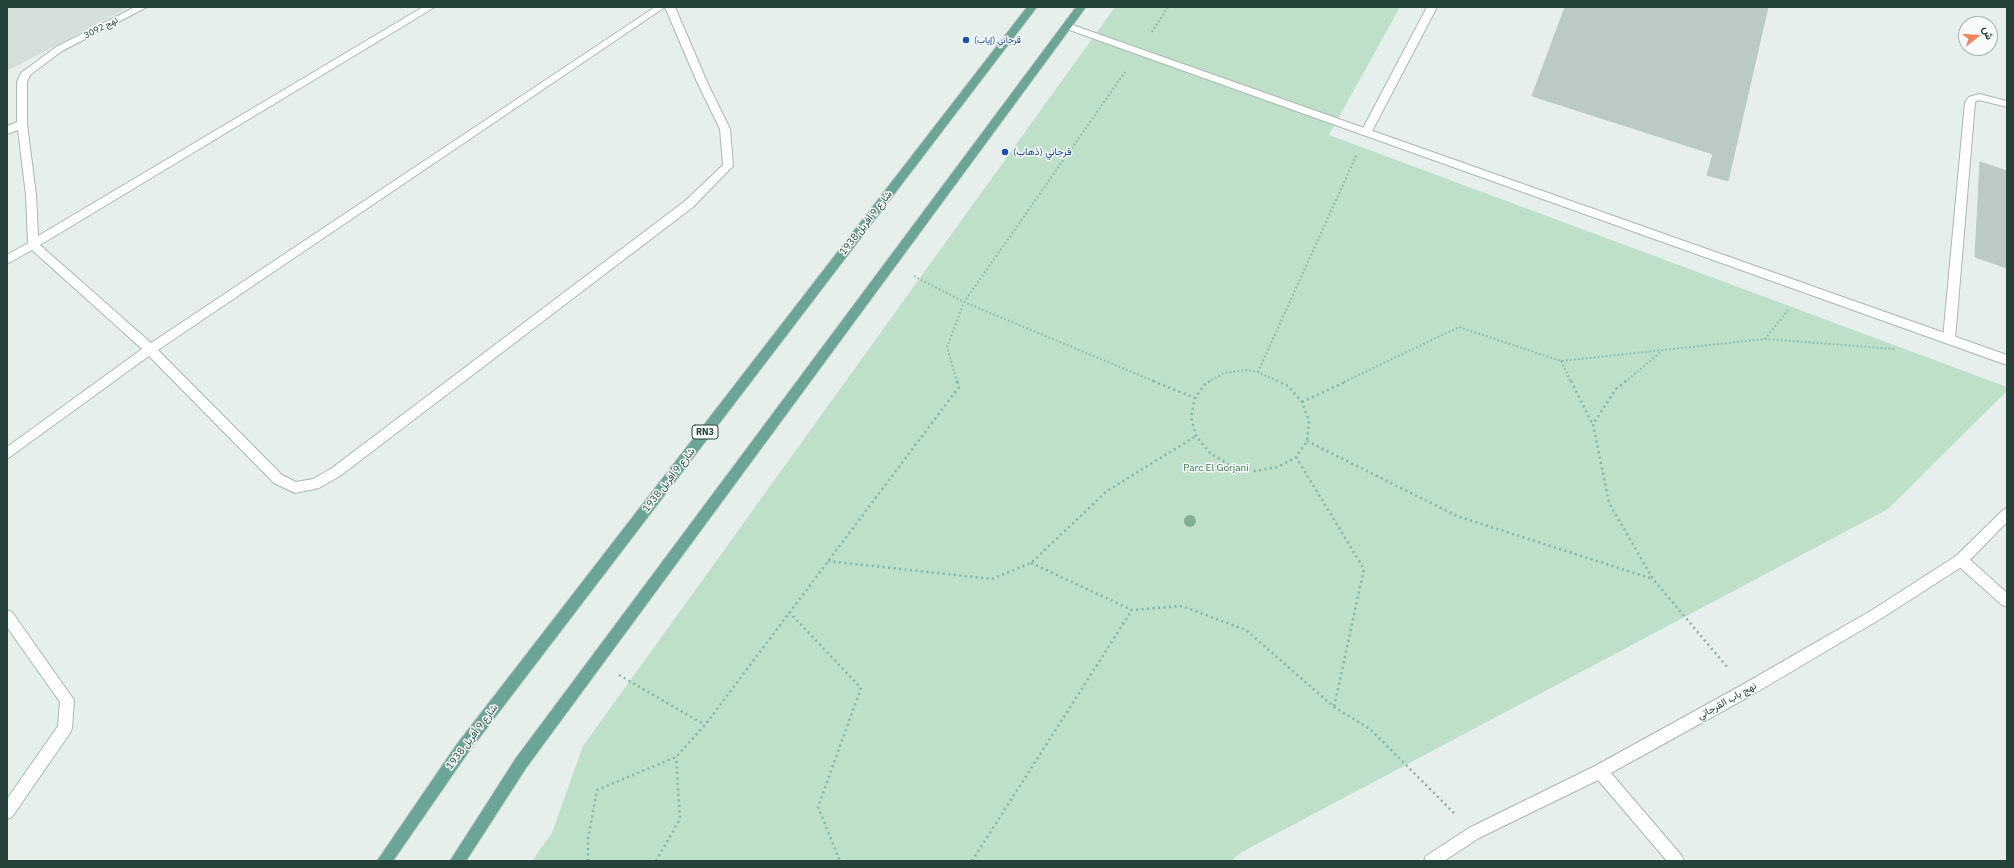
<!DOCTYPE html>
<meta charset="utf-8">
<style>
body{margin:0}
#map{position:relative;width:2014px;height:868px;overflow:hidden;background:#e6efeb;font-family:"IBM Plex Sans",Vazirmatn,sans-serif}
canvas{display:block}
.frame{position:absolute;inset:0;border:8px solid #24423a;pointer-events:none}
.north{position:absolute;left:1958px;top:16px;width:40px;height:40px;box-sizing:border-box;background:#f7fbf9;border:1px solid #a3b1ad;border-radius:50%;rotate:73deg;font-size:11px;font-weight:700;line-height:16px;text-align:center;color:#24423a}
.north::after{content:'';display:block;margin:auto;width:14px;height:18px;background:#f4845f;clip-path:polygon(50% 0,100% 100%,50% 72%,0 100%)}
</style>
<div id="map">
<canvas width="2014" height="868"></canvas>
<div class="frame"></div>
<div class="north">ش</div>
</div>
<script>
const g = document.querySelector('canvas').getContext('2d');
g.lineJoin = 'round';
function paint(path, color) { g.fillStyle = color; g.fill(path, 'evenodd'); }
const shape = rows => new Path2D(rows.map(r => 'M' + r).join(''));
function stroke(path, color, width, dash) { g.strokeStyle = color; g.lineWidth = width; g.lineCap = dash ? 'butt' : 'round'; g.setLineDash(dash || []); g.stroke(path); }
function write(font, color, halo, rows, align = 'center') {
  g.font = font + ' "IBM Plex Sans",Vazirmatn,sans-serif'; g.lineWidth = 3; g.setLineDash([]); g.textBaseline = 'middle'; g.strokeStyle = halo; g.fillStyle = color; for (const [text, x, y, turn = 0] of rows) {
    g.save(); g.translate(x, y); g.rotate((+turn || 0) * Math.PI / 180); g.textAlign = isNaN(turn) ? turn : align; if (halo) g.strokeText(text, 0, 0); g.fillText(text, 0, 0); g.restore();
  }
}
paint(shape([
 [7,7,129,7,7,71]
]), '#d4dfda');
paint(shape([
 [1115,7,1400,7,1329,135,2007,387,2007,391,1888,509,1240,853,1232,861,532,861,552,833,583,746]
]), '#bfe0c8');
const building = shape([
 [1565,7,1768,7,1728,181,1707,175,1713,154,1532,96,1565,7],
 [1980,162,2007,171,2007,268,1975,257,1980,162]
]);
paint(building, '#bbcac4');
stroke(building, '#b8c9c2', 1);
const service = shape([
 [1427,7,1437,7,1370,135,1362,135,1361,132,1427,7],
 [1979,94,2007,101,2007,107,1979,100,1975,102,1955,339,1953,342,1949,344,1945,342,1943,339,1965,102,1969,97,1979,94],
 [1961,554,1966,556,2007,593,2007,607,2002,605,1956,564,1955,560,1956,556,1961,554]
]);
const minor = shape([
 [135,7,147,7,62,51,30,75,27,82,27,124,36,195,38,236,423,7,435,7,40,245,151,343,655,7,675,7,707,82,730,129,733,166,693,207,340,476,319,488,295,493,274,483,149,356,7,459,7,447,142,349,32,250,7,264,7,255,28,243,26,195,18,130,7,134,7,126,17,122,17,82,21,73,56,47,135,7],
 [665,7,697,82,720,129,723,165,685,201,332,468,313,479,296,482,282,475,158,350,665,7],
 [1067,23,2007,355,2007,365,1064,28,1062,26,1067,23],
 [7,610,12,612,74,700,72,728,70,733,12,817,7,819,7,799,58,726,60,702,7,627,7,610]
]);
const tertiary = shape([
 [2007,508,2007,522,1966,564,1882,618,1752,695,1611,773,1682,856,1684,861,1667,861,1598,780,1479,838,1444,861,1424,861,1426,856,1469,828,1595,766,1742,685,1872,610,1956,556,2003,510,2007,508]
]);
const primary = shape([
 [1027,7,1037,7,467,754,393,861,377,861,457,744,1027,7],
 [1076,7,1086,7,526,768,466,861,450,861,516,758,1076,7]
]);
stroke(service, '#a8b8b2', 2);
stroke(minor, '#a8b8b2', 2);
stroke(tertiary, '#a8b8b2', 2);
stroke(primary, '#c2cac8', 2);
stroke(shape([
 [1152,32,1168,7],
 [914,276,964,302,1156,382],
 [1765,339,1896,349],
 [1561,361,1571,382],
 [1258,372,1357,154],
 [957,382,947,347,964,302,1125,72],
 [1208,382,1224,373,1246,370,1258,372,1279,382],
 [1344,382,1459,327,1561,361,1765,339,1788,310],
 [1625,382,1662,351]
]), '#86b3a5', 2, [1.5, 2.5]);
stroke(shape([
 [1153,381,1195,398],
 [1210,381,1206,383,1195,398,1191,417,1196,436,1210,453,1231,466,1255,471,1278,467,1296,457,1307,441,1309,421,1302,402,1288,386,1277,381],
 [1571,381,1592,423],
 [1626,381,1616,389,1593,424,1609,503,1653,579,1728,668],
 [1302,402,1347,381],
 [1307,441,1457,516,1653,579],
 [1296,457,1364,569,1334,707],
 [828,561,992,579,1031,563,1107,491,1196,436],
 [1031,563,1132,610,1182,606,1246,630,1334,707,1370,729,1454,813],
 [789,612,861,688,818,807,840,861],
 [619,675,705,725],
 [588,861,588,839,597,790,676,757,705,725,959,387,957,381],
 [656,861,680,819,676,757],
 [972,861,1132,610]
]), '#86b3a5', 2.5, [2, 3.5]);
paint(service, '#fff');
paint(minor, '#fff');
paint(tertiary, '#fff');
paint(primary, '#6aa596');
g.fillStyle = '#80af93';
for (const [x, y] of [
 [1190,521]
]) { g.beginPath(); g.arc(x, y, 6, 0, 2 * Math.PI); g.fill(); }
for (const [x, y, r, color] of [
 [966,40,4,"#1a4fb4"],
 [1005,152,4,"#1a4fb4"]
]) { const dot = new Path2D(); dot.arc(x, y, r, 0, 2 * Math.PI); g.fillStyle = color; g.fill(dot); stroke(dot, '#f7fbf9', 1.5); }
write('9px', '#24423a', '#f7fbf9', [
 ["نهج 3092",101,28,-27]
]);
write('9px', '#164399', '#f7fbf9', [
 ["قرجاني (إياب)",974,40]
], 'left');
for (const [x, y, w] of [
 [705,432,26]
]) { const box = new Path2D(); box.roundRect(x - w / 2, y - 7, w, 14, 3); g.fillStyle = '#f7fbf9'; g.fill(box); stroke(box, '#24423a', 1); }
write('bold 9px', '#24423a', null, [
 ["RN3",705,432]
]);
write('10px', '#164399', '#f7fbf9', [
 ["قرجاني (ذهاب)",1013,152]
], 'left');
write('10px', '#24423a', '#f7fbf9', [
 ["شارع 9 أفريل 1938",866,223,-52],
 ["شارع 9 أفريل 1938",669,480,-52],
 ["نهج باب القرجاني",1727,701,-29],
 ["شارع 9 أفريل 1938",472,737,-53]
]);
write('10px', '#2d7a4b', '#f7fbf9', [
 ["Parc El Gorjani",1216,468]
]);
</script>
